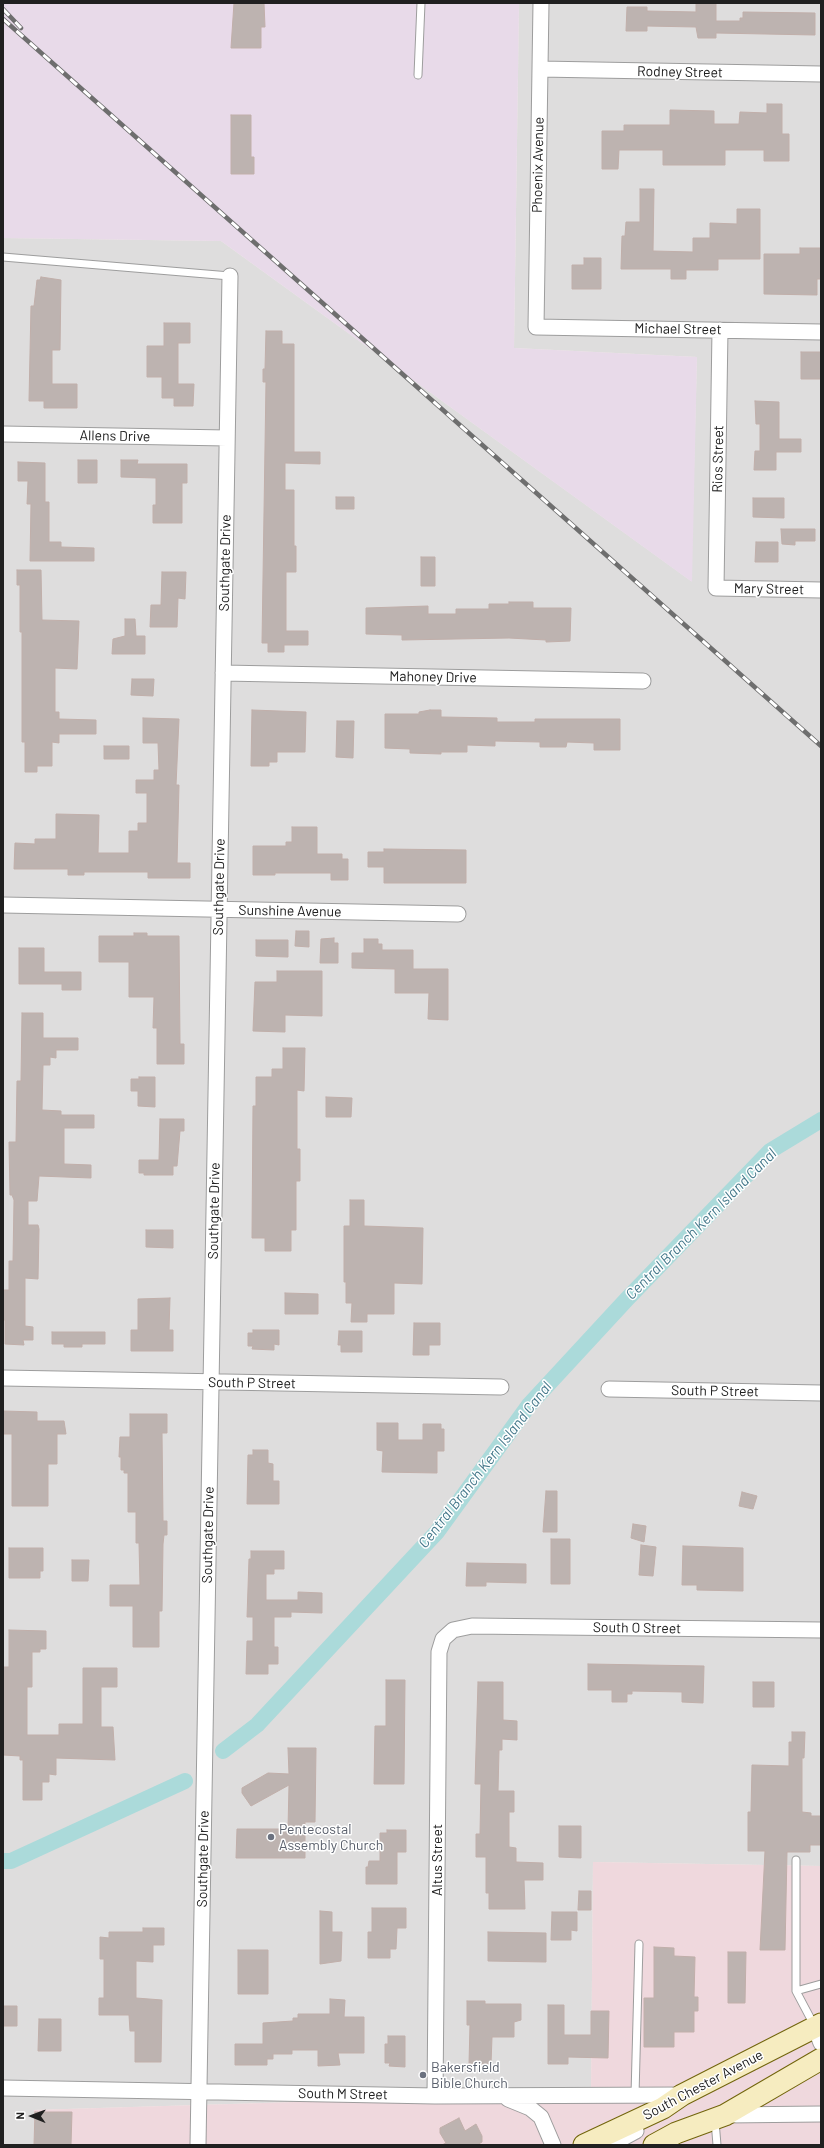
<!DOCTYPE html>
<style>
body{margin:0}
#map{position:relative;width:824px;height:2148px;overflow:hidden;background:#f0ebe7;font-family:Barlow,sans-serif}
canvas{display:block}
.frame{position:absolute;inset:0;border:4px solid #202020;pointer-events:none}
.north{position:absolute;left:12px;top:2096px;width:40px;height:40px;-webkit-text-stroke:3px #fff;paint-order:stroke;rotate:271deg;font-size:11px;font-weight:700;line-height:16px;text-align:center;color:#202020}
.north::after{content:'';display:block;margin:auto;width:14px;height:18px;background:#202020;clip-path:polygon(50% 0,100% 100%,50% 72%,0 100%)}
</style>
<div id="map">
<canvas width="824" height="2148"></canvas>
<div class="frame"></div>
<div class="north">N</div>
</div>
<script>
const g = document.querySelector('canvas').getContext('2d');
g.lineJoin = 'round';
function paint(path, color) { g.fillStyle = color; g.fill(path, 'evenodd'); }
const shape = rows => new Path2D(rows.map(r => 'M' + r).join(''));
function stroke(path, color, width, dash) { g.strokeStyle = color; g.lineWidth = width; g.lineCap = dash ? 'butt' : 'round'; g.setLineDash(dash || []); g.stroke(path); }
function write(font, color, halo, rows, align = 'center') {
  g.font = font + ' Barlow,sans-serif'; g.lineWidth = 3; g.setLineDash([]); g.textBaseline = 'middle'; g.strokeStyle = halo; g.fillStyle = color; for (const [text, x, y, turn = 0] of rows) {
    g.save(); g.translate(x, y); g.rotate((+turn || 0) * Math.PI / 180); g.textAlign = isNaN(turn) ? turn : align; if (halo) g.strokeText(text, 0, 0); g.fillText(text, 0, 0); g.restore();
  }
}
paint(shape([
 [519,3,821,3,821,1866,593,1862,591,2093,34,2110,34,2145,3,2145,3,238,221,241,691,581,697,357,514,348]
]), '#dedddd');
paint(shape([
 [593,1862,821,1866,821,2145,34,2145,34,2110,591,2093]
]), '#efd8dd');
paint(shape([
 [3,3,519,3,514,348,697,357,692,582,221,241,3,238]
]), '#e8dae9');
stroke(shape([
 [223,1751,257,1725,437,1532,529,1405,627,1299,770,1151,821,1120],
 [3,1861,11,1861,185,1781]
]), '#abdada', 16);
const building = shape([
 [234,3,264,3,265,27,261,27,261,48,231,48,234,3],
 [696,3,716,3,716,21,740,21,740,18,743,18,743,12,815,13,815,35,716,33,716,38,698,38,696,27,647,26,647,31,626,31,627,7,647,7,647,11,696,12,696,3],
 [767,104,782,104,782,134,789,134,789,161,764,161,764,150,725,150,725,165,663,165,663,150,619,150,618,169,602,169,602,131,624,131,624,125,670,125,670,110,714,111,714,124,739,124,740,112,767,113,767,104],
 [231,115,251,115,251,157,254,157,254,174,231,174,231,115],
 [640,189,654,189,653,251,693,252,693,238,710,238,710,223,737,224,737,209,760,209,760,259,718,259,718,270,686,270,686,279,671,279,671,269,621,269,622,236,625,236,626,222,640,222,640,189],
 [800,248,821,248,821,279,817,279,817,295,764,294,764,254,800,254,800,248],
 [584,258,601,258,601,289,572,289,572,265,584,265,584,258],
 [41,277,61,280,60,350,52,350,52,384,77,384,77,408,44,408,44,401,29,401,31,306,34,306,37,280,40,280,41,277],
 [164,323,190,323,190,343,178,343,178,384,194,384,193,406,174,406,174,398,162,398,162,377,147,377,147,346,164,346,164,323],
 [266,331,282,331,282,344,294,344,294,452,320,452,320,464,285,463,285,490,294,490,294,546,296,546,296,572,286,572,286,631,308,631,308,645,284,645,284,652,268,652,268,643,262,643,266,382,263,382,263,369,265,369,266,331],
 [801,352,821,352,821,379,801,379,801,352],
 [755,401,779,402,779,439,801,439,801,452,776,452,776,470,754,470,755,451,760,451,760,424,756,424,755,401],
 [78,460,97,460,97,483,78,483,78,460],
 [121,460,138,460,137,464,187,464,187,483,182,483,182,523,153,523,153,505,156,505,156,478,121,477,121,460],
 [18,462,45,463,45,502,49,502,49,542,61,542,61,547,94,548,94,561,30,561,31,504,27,504,28,481,18,481,18,462],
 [336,497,354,497,354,509,336,509,336,497],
 [753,498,784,498,784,518,753,517,753,498],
 [781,529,815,529,815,541,795,541,795,545,782,544,781,529],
 [756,542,778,542,778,562,755,562,756,542],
 [421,557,435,557,435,586,421,586,421,557],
 [17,570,41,570,42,620,79,621,77,669,55,668,55,712,59,712,59,719,96,720,96,734,59,734,59,743,52,742,52,766,37,766,37,772,25,772,25,742,22,742,22,632,20,632,20,585,17,585,17,570],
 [162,572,186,572,185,599,178,598,177,627,150,627,151,605,161,605,162,572],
 [509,602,533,602,533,608,571,608,570,641,546,642,546,640,509,638,402,640,402,635,366,634,366,608,428,606,428,614,456,614,456,609,489,609,489,604,509,604,509,602],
 [125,619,135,619,136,636,145,636,145,654,112,654,113,639,125,636,125,619],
 [132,679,154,679,153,696,131,695,132,679],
 [252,710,306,712,305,752,277,752,277,762,269,762,269,766,251,766,252,710],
 [430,710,441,710,441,717,497,718,497,722,535,722,535,719,620,719,620,750,594,750,594,743,567,742,566,747,540,747,540,742,495,741,495,746,467,745,467,752,441,752,441,754,410,753,410,749,385,748,385,714,419,714,419,712,430,710],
 [143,718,179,719,176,785,179,785,177,863,190,863,190,878,148,878,148,872,84,872,84,875,68,875,68,869,14,869,15,843,35,844,35,839,56,839,56,814,99,815,98,853,129,853,129,831,138,831,138,823,147,823,147,793,136,793,136,780,154,780,154,770,159,770,158,743,143,743,143,718],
 [337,721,354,721,353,758,336,757,337,721],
 [104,746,129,746,129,759,104,759,104,746],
 [292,827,317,827,317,854,342,854,342,859,348,859,348,880,331,880,331,873,275,873,275,875,253,875,253,846,286,846,286,842,292,842,292,827],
 [384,849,466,850,466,883,384,883,384,867,368,867,368,852,384,852,384,849],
 [296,931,309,931,309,947,295,946,296,931],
 [134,933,147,933,147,936,179,936,180,1044,184,1044,184,1064,157,1064,157,1028,153,1028,154,997,129,997,129,962,99,962,99,936,134,936,134,933],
 [334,938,334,943,338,943,338,963,320,963,321,939,334,938],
 [364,939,378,939,378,944,382,944,382,950,413,950,413,969,448,969,448,1020,428,1019,429,993,395,993,395,969,352,968,352,953,364,953,364,939],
 [256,940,288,940,288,957,256,956,256,940],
 [19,948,44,948,44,972,81,972,81,990,62,990,62,984,19,984,19,948],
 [277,971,322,971,322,1016,285,1015,285,1032,253,1031,255,982,277,982,277,971],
 [22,1013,43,1013,43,1038,78,1038,78,1050,56,1050,56,1058,50,1057,50,1065,43,1065,42,1110,61,1111,61,1115,94,1115,94,1128,64,1128,64,1164,91,1165,91,1178,39,1176,37,1201,28,1201,28,1225,38,1225,39,1229,38,1279,25,1278,25,1326,33,1327,33,1340,23,1340,24,1345,5,1344,5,1320,3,1320,3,1290,9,1290,9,1261,13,1261,14,1200,12,1195,10,1195,9,1142,16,1142,17,1081,21,1081,22,1013],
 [283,1048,305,1048,304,1091,297,1090,297,1149,300,1149,300,1181,296,1181,296,1230,291,1230,291,1251,265,1251,265,1238,252,1238,253,1106,256,1106,256,1077,272,1077,272,1069,283,1069,283,1048],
 [139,1077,155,1077,155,1107,138,1106,138,1091,131,1091,131,1079,139,1079,139,1077],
 [326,1097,352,1098,351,1117,326,1117,326,1097],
 [160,1119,184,1119,184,1131,180,1131,177,1166,173,1166,173,1175,144,1175,144,1173,139,1173,139,1160,159,1160,160,1119],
 [350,1200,364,1200,364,1226,423,1228,422,1284,394,1283,394,1314,367,1314,367,1322,351,1322,352,1303,346,1303,346,1282,344,1282,344,1226,350,1226,350,1200],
 [146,1230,173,1230,173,1248,146,1247,146,1230],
 [285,1293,318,1294,318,1314,285,1314,285,1293],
 [170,1298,169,1330,173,1330,173,1351,131,1351,131,1330,138,1330,138,1299,170,1298],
 [414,1323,440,1323,440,1345,429,1345,429,1355,413,1355,414,1323],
 [253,1330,279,1330,279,1345,274,1344,274,1350,252,1349,253,1346,248,1346,248,1333,253,1333,253,1330],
 [339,1331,362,1331,362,1352,341,1352,341,1345,338,1345,339,1331],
 [52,1332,105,1332,105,1344,82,1344,82,1347,64,1347,64,1344,52,1344,52,1332],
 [3,1411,37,1412,37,1421,64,1421,66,1434,57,1434,57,1464,48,1464,48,1506,12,1506,12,1434,3,1434,3,1411],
 [130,1414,167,1414,167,1433,162,1433,163,1521,167,1521,167,1535,164,1535,163,1544,162,1611,159,1611,159,1647,133,1647,133,1606,110,1606,110,1585,140,1585,139,1543,136,1543,136,1512,128,1512,128,1473,124,1473,124,1470,121,1470,121,1457,119,1457,120,1437,130,1437,130,1414],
 [377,1423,398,1423,398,1440,423,1440,423,1424,441,1424,441,1429,444,1429,444,1451,437,1451,437,1473,382,1472,383,1451,377,1450,377,1423],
 [253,1450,268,1450,268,1463,273,1464,273,1481,279,1481,279,1504,247,1504,248,1455,253,1455,253,1450],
 [546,1491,557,1491,557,1532,543,1532,546,1491],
 [742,1492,757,1496,753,1509,739,1506,742,1492],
 [633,1524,646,1526,644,1542,631,1538,633,1524],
 [551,1539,570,1539,570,1584,551,1584,551,1539],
 [641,1545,656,1547,653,1576,639,1575,641,1545],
 [683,1546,743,1548,743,1591,697,1590,697,1585,682,1585,683,1546],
 [9,1548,43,1548,43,1571,40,1571,40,1578,9,1578,9,1548],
 [251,1551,284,1551,284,1569,274,1569,274,1574,266,1574,266,1600,298,1600,298,1592,322,1593,322,1613,291,1612,291,1617,274,1617,274,1647,278,1647,278,1664,268,1664,268,1674,246,1674,247,1641,253,1641,253,1617,247,1617,249,1559,251,1559,251,1551],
 [72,1560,89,1560,88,1581,72,1581,72,1560],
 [467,1563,526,1564,526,1583,486,1582,486,1586,466,1586,467,1563],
 [9,1630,46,1631,46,1649,40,1649,40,1652,32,1652,32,1687,27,1687,27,1735,59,1735,59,1724,83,1724,83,1668,117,1668,117,1687,101,1687,101,1727,113,1727,115,1760,56,1758,56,1775,49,1774,49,1782,42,1782,42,1800,23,1800,23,1760,20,1760,20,1756,3,1755,3,1667,9,1667,9,1630],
 [588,1664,704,1666,703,1703,682,1702,682,1692,632,1691,632,1694,627,1694,627,1702,612,1702,612,1690,588,1690,588,1664],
 [386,1680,405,1680,404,1784,374,1784,375,1726,386,1726,386,1680],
 [478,1682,503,1682,503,1720,517,1721,517,1740,502,1739,502,1750,499,1750,498,1791,514,1791,514,1812,509,1812,509,1847,516,1848,516,1862,543,1863,543,1880,524,1880,525,1909,489,1909,489,1893,486,1893,486,1857,476,1857,476,1834,480,1834,481,1784,475,1784,478,1682],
 [753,1682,774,1682,774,1707,753,1707,753,1682],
 [792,1732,805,1732,804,1758,802,1758,802,1812,811,1813,811,1816,821,1816,821,1845,810,1845,810,1852,787,1852,785,1950,760,1950,765,1851,748,1851,748,1812,751,1812,752,1765,789,1766,789,1742,792,1742,792,1732],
 [288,1748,316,1748,315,1822,305,1822,305,1858,236,1858,237,1829,288,1829,289,1785,251,1806,242,1793,242,1788,268,1773,289,1774,288,1748],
 [559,1826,581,1826,581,1858,559,1857,559,1826],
 [387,1830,406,1830,406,1852,397,1852,397,1884,366,1884,366,1867,368,1867,369,1861,380,1861,380,1833,387,1833,387,1830],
 [579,1891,591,1891,591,1910,578,1910,579,1891],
 [372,1908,406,1908,406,1928,397,1928,396,1949,390,1949,390,1958,368,1958,368,1932,372,1932,372,1908],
 [320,1911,332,1912,332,1932,342,1932,341,1961,320,1964,320,1911],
 [552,1912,577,1912,577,1931,571,1930,571,1940,551,1940,552,1912],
 [143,1928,164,1928,164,1945,153,1945,153,1962,136,1961,136,1998,162,2000,161,2062,135,2062,135,2031,130,2031,129,2015,99,2015,99,1998,104,1998,104,1959,100,1959,100,1937,109,1938,109,1932,143,1932,143,1928],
 [488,1932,546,1933,546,1962,488,1961,488,1932],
 [654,1947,674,1948,674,1956,695,1957,694,1997,698,1997,698,2011,694,2011,694,2032,674,2032,674,2047,644,2047,644,1998,654,1998,654,1947],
 [238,1950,268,1950,268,1994,238,1994,238,1950],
 [728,1952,746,1952,745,2003,728,2003,728,1952],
 [330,1999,345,2000,344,2017,364,2017,364,2053,338,2053,340,2065,318,2066,318,2050,292,2050,292,2054,273,2054,273,2059,267,2059,267,2065,235,2065,235,2044,263,2044,263,2023,293,2021,293,2018,298,2018,298,2014,330,2014,330,1999],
 [467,2001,485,2001,485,2004,521,2004,521,2020,514,2022,514,2037,492,2037,491,2064,469,2064,470,2025,467,2025,467,2001],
 [548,2005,564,2005,564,2035,591,2035,591,2011,609,2011,608,2058,568,2057,568,2064,548,2064,548,2005],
 [3,2006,17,2006,17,2026,3,2026,3,2006],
 [39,2019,61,2019,61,2051,38,2051,39,2019],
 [388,2036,405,2036,405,2067,389,2066,390,2063,385,2063,385,2044,388,2044,388,2036],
 [35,2112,72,2112,71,2145,34,2145,35,2112],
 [459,2118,465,2131,476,2124,482,2136,482,2142,477,2145,442,2145,446,2143,440,2133,440,2128,459,2118]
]);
paint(building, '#bdb3b0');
stroke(building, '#c1afaa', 1);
const lane = shape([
 [418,75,421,3],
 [3,257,230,276],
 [796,1860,796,1991,814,2025],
 [796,1991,821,1984],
 [635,2095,639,1944],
 [715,2121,717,2145]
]);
const street = shape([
 [541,3,536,327,821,332],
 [540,69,821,74],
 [720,330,716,588,821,590],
 [3,434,227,438],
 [223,673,643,681],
 [3,905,458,914],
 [3,1378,501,1387],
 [609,1389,821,1393],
 [815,2027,821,2043],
 [3,2088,435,2096,682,2095],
 [435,2096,439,1652,443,1639,453,1630,472,1626,821,1630],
 [508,2099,530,2108,541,2117,553,2145],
 [726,2115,821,2114],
 [198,2145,230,276],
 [610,2145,636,2131]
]);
const secondary = shape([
 [584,2145,663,2108,682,2095,821,2024],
 [654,2145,676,2133,725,2115,821,2059]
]);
stroke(lane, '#9d9d9d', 9);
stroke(street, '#9d9d9d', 17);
stroke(secondary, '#72650c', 23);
stroke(lane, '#fff', 7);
stroke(street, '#fff', 15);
stroke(secondary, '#f6ecc0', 21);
const rail = shape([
 [3,9,21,28],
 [3,19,821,746]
]);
stroke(rail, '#6e6e6e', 4.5);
stroke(rail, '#fff', 3, [9]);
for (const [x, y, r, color] of [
 [271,1837,4,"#6b7280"],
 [423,2075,4,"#6b7280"]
]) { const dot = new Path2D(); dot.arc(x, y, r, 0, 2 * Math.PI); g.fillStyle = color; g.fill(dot); stroke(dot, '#fff', 1.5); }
write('14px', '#202020', '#fff', [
 ["Rodney Street",680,72,1],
 ["Phoenix Avenue",538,165,-89],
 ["Michael Street",678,329,1],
 ["Allens Drive",115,436,1],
 ["Rios Street",718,459,-89],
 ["Southgate Drive",225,563,-89],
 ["Mary Street",769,589,1],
 ["Mahoney Drive",433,677,1],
 ["Southgate Drive",219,887,-89],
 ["Sunshine Avenue",290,911,1],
 ["Southgate Drive",214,1211,-89],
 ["South P Street",252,1383,1],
 ["South P Street",715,1391,1],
 ["Southgate Drive",208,1535,-89],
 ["South O Street",637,1628,1],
 ["Southgate Drive",203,1859,-89],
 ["Altus Street",437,1860,-90],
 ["South Chester Avenue",703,2085,-28],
 ["South M Street",343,2094,1]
]);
write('14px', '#5b616d', '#fff', [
 ["Pentecostal",279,1829],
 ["Assembly Church",279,1845],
 ["Bakersfield",431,2067],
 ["Bible Church",431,2083]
], 'left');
write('italic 15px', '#45798b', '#fff', [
 ["Central Branch Kern Island Canal",701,1224,-45],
 ["Central Branch Kern Island Canal",485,1465,-52]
]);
</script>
